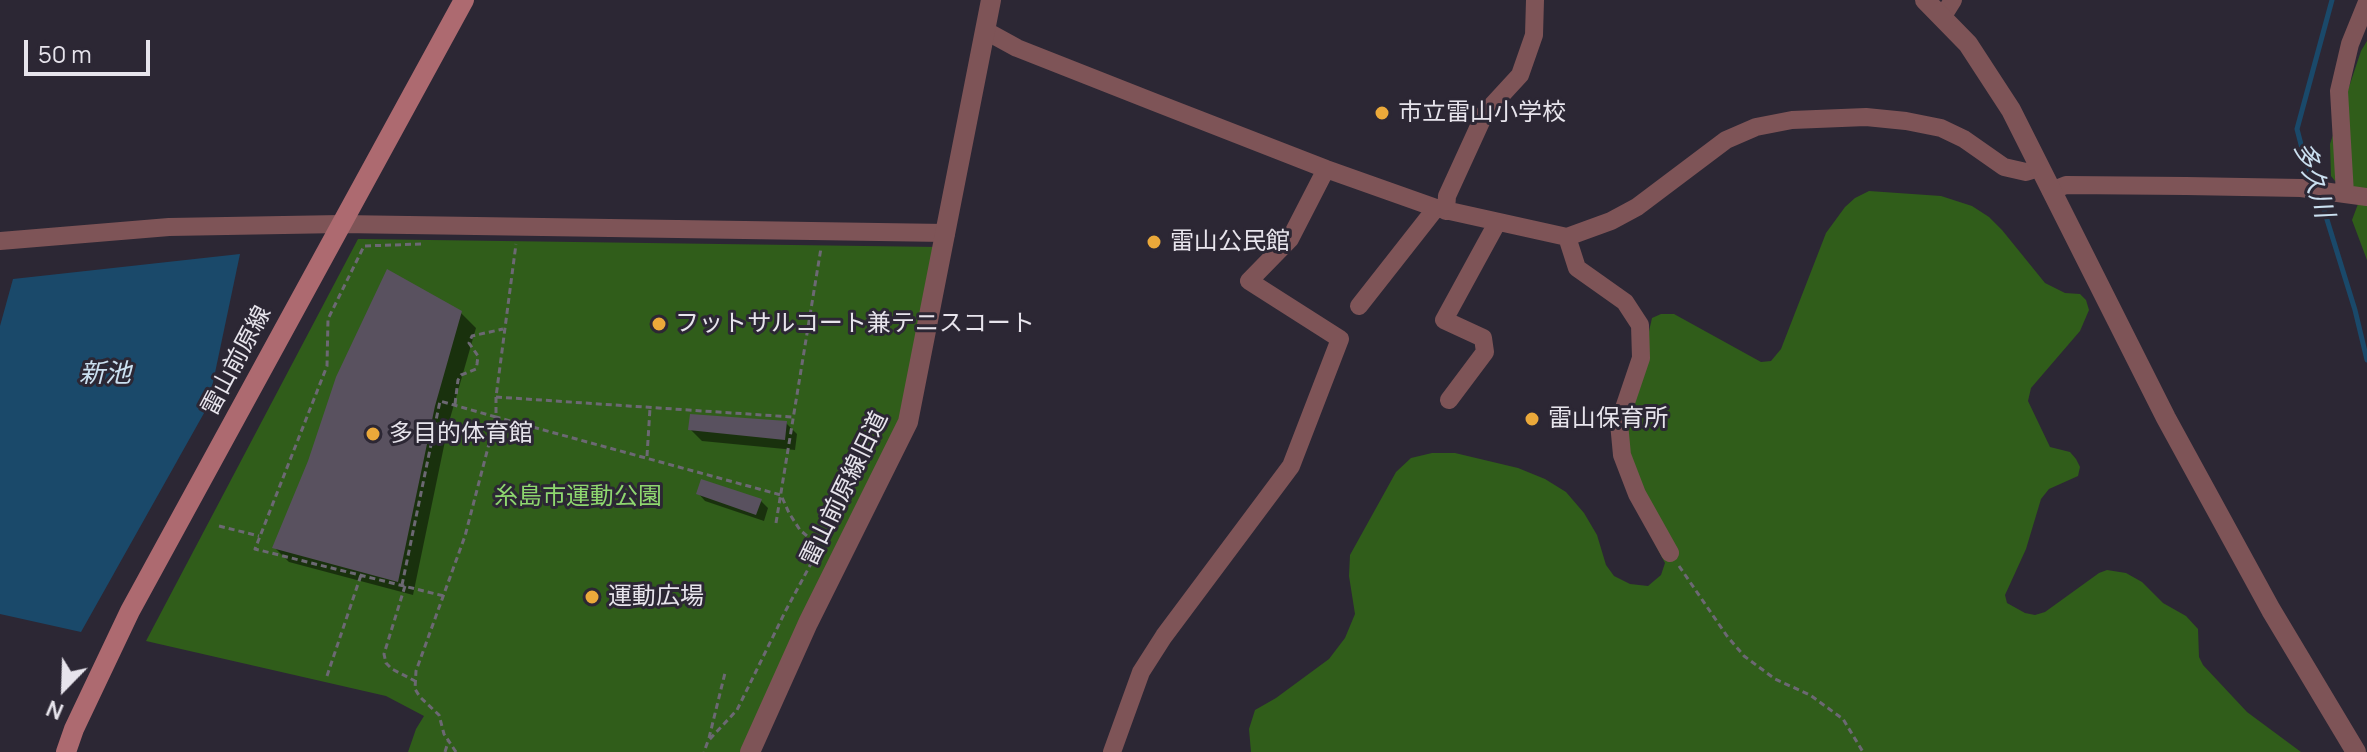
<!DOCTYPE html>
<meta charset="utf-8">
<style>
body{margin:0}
#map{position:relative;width:2367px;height:752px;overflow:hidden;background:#2c2734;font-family:Manrope,sans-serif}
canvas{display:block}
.north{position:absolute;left:24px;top:648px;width:80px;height:80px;-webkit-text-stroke:6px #2c2734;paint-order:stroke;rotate:203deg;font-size:22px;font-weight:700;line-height:32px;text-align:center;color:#e7e4ec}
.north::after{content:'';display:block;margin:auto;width:28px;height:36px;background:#e7e4ec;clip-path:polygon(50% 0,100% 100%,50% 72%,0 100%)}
.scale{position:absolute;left:24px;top:40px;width:126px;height:36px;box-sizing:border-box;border:4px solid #e7e4ec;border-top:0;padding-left:10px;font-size:24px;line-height:28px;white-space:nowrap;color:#e7e4ec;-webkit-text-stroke:6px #2c2734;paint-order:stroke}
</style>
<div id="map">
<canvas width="2367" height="752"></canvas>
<div class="north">N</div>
<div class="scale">50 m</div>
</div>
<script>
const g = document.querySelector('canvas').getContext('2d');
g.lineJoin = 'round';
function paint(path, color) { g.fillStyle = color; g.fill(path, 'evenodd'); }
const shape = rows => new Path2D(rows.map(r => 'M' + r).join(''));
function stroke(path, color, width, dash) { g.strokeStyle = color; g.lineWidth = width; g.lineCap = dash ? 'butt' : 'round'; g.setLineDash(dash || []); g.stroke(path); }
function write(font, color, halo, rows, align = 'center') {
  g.font = font + ' Manrope,"Noto Sans JP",sans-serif'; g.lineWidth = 6; g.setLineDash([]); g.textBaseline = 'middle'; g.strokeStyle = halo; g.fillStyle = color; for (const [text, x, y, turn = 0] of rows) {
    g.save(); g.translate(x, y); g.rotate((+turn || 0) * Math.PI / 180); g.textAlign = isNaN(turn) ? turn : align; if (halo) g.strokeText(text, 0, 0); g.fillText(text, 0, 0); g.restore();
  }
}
paint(shape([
 [2367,41,2367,260,2352,220,2358,204,2343,191,2331,176,2330,144,2361,51],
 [1869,191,1941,196,1972,206,1989,217,2002,230,2045,283,2065,293,2080,294,2086,300,2089,310,2080,331,2031,388,2028,401,2050,447,2070,452,2076,459,2080,467,2078,476,2049,489,2041,499,2026,549,2005,595,2007,603,2025,613,2035,615,2045,612,2099,573,2107,570,2126,573,2142,582,2163,603,2186,616,2198,629,2199,657,2203,665,2247,712,2301,752,1251,752,1249,729,1255,710,1276,698,1329,659,1345,638,1355,614,1349,576,1350,555,1396,472,1411,458,1432,453,1455,453,1518,468,1545,479,1566,492,1584,513,1597,535,1606,565,1614,576,1630,584,1648,586,1661,575,1665,563,1655,544,1628,447,1628,424,1652,318,1661,314,1674,314,1761,362,1771,361,1781,349,1826,233,1845,207,1855,198],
 [358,239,938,247,902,422,745,752,408,752,416,729,424,716,386,696,146,641]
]), '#305d1a');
paint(shape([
 [240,254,208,406,81,632,0,614,0,326,13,279]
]), '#1a496a');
paint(shape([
 [461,313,476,328,449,422,413,595,289,562,274,547],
 [786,423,797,434,795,450,702,441,690,429],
 [698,493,761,501,768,508,764,521,705,501]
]), '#0007');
stroke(shape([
 [2315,184,2304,156,2297,129,2332,0],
 [2320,197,2355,310,2367,360]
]), '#1a496a', 5);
paint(shape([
 [387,269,462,311,435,406,398,582,272,548,308,461,336,377],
 [690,414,787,421,785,440,688,430],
 [701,479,762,499,756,515,696,494]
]), '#59515f');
stroke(shape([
 [421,244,364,246,328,319,327,366,255,549,444,596],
 [496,397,792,417],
 [455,404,458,380,461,375,476,369,477,364,478,356,469,343,472,336,503,329],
 [647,456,650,408],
 [776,523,821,248],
 [219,526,259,536],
 [1679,566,1727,636,1744,656,1775,679,1810,695,1843,719,1863,752],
 [402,585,440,401,496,417,496,397,516,244],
 [405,586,384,654,386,663,392,669,415,681],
 [327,676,361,575],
 [709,738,725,673],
 [445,752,448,742],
 [456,752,444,734,439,715,420,697,415,689,416,671,465,536,496,417,781,495,789,513,800,530,820,547,786,610,737,710,708,741,704,752]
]), '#6c6873', 3, [6, 4]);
stroke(shape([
 [1943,16,1953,0],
 [986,31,1017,48,1154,102,1326,169,1436,208,1567,237,1611,221,1637,207,1726,140,1756,127,1792,120,1866,117,1906,121,1941,128,1964,139,2004,167,2026,172,2039,168],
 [2051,191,2066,185,2186,186,2301,188,2367,197],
 [2345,194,2339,91,2350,44,2367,2],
 [1446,211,1447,196,1485,113,1520,75,1534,35,1535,0],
 [1567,237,1577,268,1625,302,1640,325,1641,358,1619,423,1622,455,1637,494,1670,553],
 [0,241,169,227,341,224,946,233],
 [1359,306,1436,208],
 [1449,400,1485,352,1483,338,1444,320,1497,223],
 [1112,752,1141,672,1164,636,1291,466,1340,339,1249,281,1290,239,1326,169]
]), '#7e5457', 18);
stroke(shape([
 [1925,0,1968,44,2011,110,2166,418,2271,610,2356,752],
 [750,752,808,623,908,422,991,0]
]), '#7e5457', 20);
stroke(shape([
 [66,752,74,729,130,611,464,0]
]), '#ad6a70', 20);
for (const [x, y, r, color] of [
 [1382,113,8,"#eba93a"],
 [1154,242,8,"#eba93a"],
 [659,324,8,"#eba93a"],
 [1532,419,8,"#eba93a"],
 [373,434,8,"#eba93a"],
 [592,597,8,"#eba93a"]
]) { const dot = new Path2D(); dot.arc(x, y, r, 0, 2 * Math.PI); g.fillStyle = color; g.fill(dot); stroke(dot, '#2c2734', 3); }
write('24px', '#e7e4ec', '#2c2734', [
 ["市立雷山小学校",1398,113],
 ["雷山公民館",1170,242],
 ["フットサルコート兼テニスコート",675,324],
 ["雷山保育所",1548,419],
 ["多目的体育館",389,434],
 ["運動広場",608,597]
], 'left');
write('24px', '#e7e4ec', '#2c2734', [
 ["雷山前原線",237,361,-62],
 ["雷山前原線旧道",845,489,-64]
]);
write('24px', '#8ed76f', '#2c2734', [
 ["糸島市運動公園",578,497]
]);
write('italic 26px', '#cbe0f0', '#2c2734', [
 ["多久川",2313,180,73],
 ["新池",105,375]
]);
</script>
